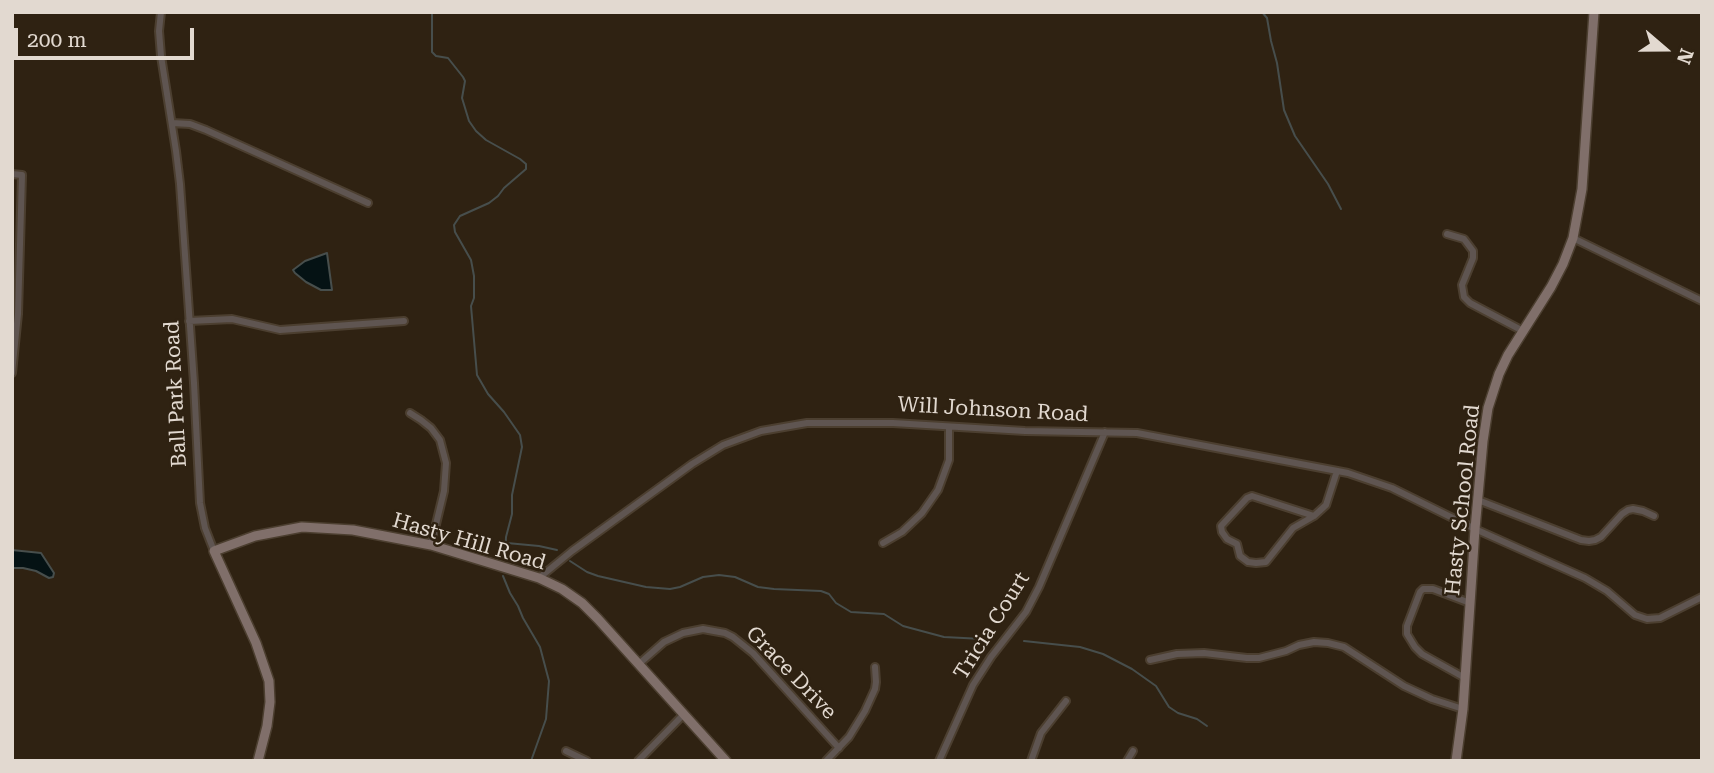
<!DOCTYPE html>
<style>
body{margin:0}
#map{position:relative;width:1714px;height:773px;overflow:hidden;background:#2f2212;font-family:"Roboto Serif",serif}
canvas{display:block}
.frame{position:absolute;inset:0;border:14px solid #e2d9d0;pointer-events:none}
.north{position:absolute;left:1630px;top:14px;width:70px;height:70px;-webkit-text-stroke:5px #2f2212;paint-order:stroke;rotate:110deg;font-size:19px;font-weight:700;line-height:28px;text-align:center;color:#e2d9d0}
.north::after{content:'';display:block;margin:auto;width:24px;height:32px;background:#e2d9d0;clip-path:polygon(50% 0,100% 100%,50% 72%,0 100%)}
.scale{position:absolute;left:14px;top:28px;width:180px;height:32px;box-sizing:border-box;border:4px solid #e2d9d0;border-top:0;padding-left:9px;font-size:21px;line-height:24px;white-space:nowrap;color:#e2d9d0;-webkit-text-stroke:5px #2f2212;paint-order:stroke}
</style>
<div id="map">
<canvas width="1714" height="773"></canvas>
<div class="frame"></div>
<div class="north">N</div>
<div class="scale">200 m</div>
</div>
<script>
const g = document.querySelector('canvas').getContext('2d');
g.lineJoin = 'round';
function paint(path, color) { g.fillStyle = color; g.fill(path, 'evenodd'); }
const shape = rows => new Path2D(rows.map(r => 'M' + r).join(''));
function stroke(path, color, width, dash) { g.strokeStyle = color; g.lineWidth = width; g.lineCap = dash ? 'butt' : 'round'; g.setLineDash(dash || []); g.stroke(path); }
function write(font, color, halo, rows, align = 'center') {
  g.font = font + ' "Roboto Serif",serif'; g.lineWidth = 5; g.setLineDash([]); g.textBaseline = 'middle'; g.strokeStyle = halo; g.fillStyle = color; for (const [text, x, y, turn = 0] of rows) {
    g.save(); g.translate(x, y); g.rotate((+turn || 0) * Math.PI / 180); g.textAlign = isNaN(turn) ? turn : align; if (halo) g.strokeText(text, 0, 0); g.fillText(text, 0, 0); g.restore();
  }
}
const water = shape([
 [327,253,332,290,321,290,306,282,295,273,293,270,305,261,327,253],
 [12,550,41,553,54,573,53,577,49,578,36,571,23,568,12,568,12,550]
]);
paint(water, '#051214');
stroke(water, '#474e4c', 2);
stroke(shape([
 [432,12,432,52,436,56,448,58,463,77,465,81,462,98,469,121,476,131,486,140,520,159,526,164,526,169,504,188,498,196,489,203,460,216,454,225,455,232,471,260,474,276,474,298,471,306,477,375,488,394,504,412,520,435,522,447,512,495,512,514,506,537,505,559],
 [1262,12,1267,18,1271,41,1277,63,1284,110,1295,136,1328,184,1341,209],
 [507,543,539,546,557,550],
 [570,561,587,572,598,576,646,587,670,589,680,587,703,577,719,575,735,577,758,587,774,589,821,591,829,594,836,603,851,612,884,614,903,626,944,637,983,639],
 [503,576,510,593,518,606,523,618,540,647,549,681,546,719,531,761],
 [1024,641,1080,647,1103,654,1132,669,1156,686,1169,707,1178,713,1197,719,1207,726]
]), '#474e4c', 2);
const street = shape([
 [161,12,159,31,161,56,176,151,180,184,194,383,200,503,205,528,214,551],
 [172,123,190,124,206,130,368,203],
 [12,174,22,175,18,314,12,373],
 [1447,234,1464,239,1473,251,1473,258,1462,285,1464,297,1470,303,1523,331],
 [1573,238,1702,301],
 [189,321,232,319,280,330,404,321],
 [410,413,421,420,431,428,440,440,446,463,444,491,431,545],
 [1478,500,1581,540,1589,541,1595,540,1601,537,1622,514,1628,510,1633,509,1643,511,1654,516],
 [1314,516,1252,496,1247,498,1221,526,1222,532,1227,539,1237,544,1240,556,1248,562,1256,563,1266,562,1293,528,1314,516,1326,505,1337,471],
 [883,543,902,532,922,513,938,490,949,460,949,427],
 [539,578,572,551,692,464,723,445,761,431,807,423,893,423,1025,431,1137,433,1348,473,1392,488,1475,529,1585,578,1607,591,1635,615,1647,619,1660,618,1702,597],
 [1150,660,1177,654,1204,653,1247,658,1259,658,1286,651,1299,645,1314,642,1328,643,1344,647,1404,686,1432,699,1463,709],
 [640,663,664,642,683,633,703,629,725,633,733,637,753,653,839,748],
 [1465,678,1422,654,1415,647,1407,634,1407,626,1420,592,1423,589,1433,589,1470,603],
 [566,751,587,761],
 [638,761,684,714],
 [826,761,849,737,865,711,875,689,876,682,875,667],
 [939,761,973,685,991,657,1026,612,1039,587,1105,432],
 [1031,761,1041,733,1066,701],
 [1127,761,1133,751]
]);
const secondary = shape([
 [258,761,267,726,270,702,269,681,256,643,214,551,255,536,302,527,353,530,431,545,539,578,562,589,582,603,598,619,726,761],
 [1456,761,1463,709,1475,529,1483,441,1488,408,1499,374,1508,355,1551,287,1563,264,1573,238,1582,189,1594,12]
]);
stroke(street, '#4c3f30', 10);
stroke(secondary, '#4c3f30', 12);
stroke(street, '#5f5551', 6);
stroke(secondary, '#806f6a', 9);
write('21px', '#e2d9d0', '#2f2212', [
 ["Ball Park Road",176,394,-93],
 ["Will Johnson Road",993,410,3],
 ["Hasty School Road",1463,500,-84],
 ["Hasty Hill Road",469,542,16],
 ["Tricia Court",992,626,-58],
 ["Grace Drive",791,673,46]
]);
</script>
